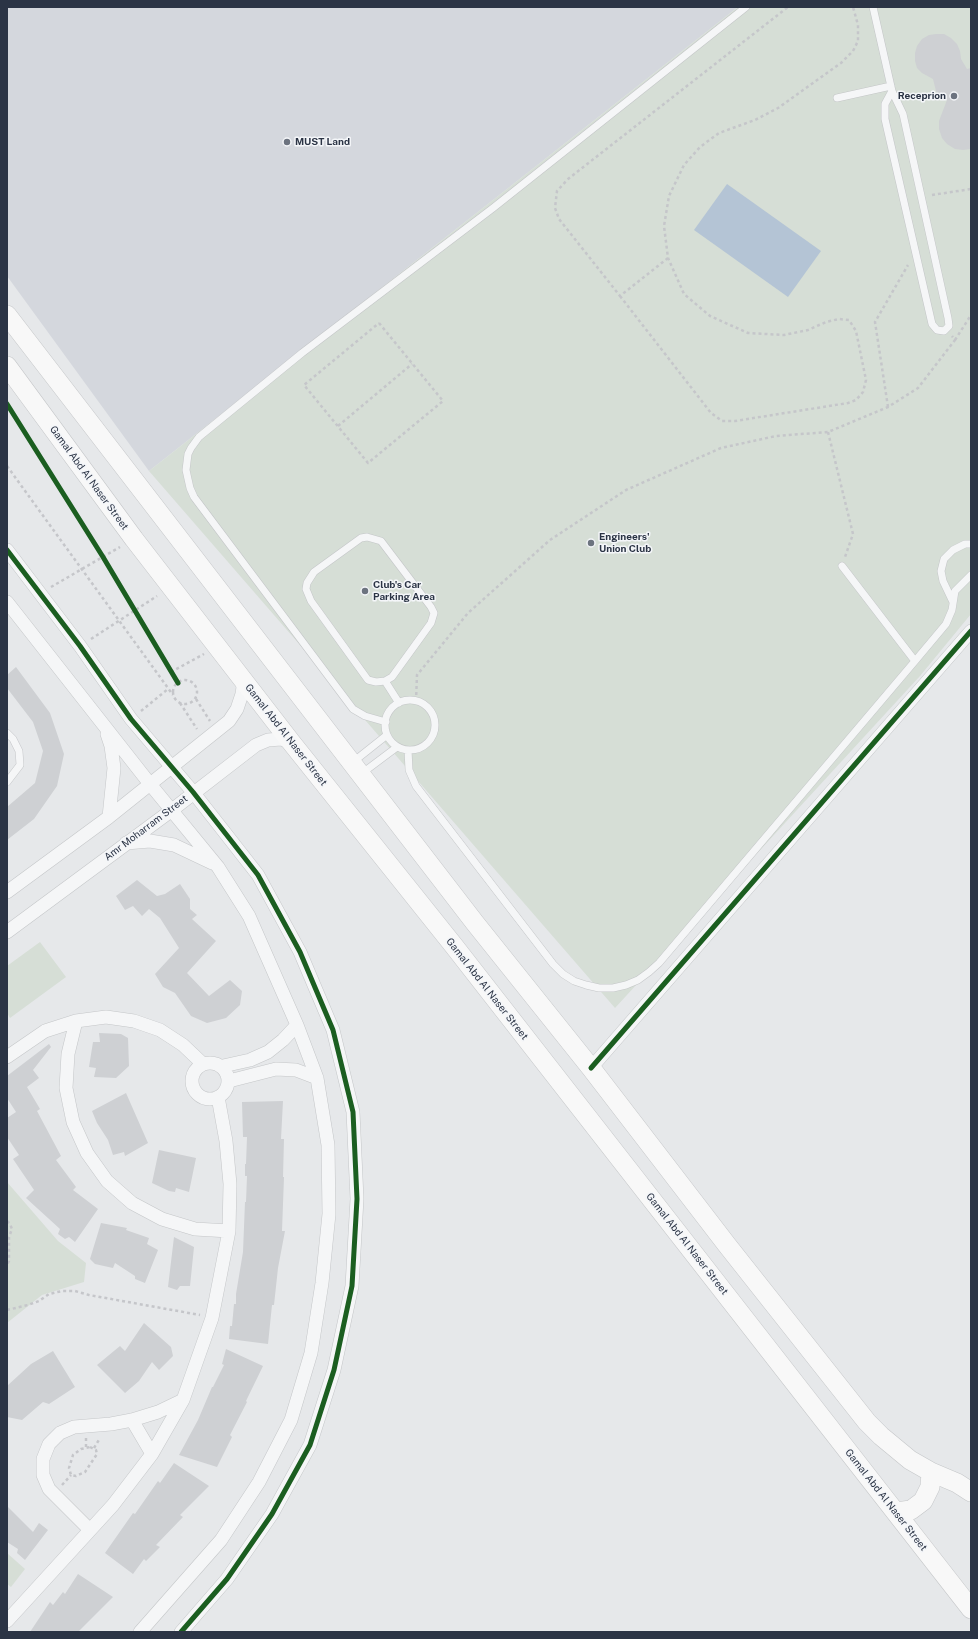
<!DOCTYPE html>
<style>
body{margin:0}
#map{position:relative;width:978px;height:1639px;overflow:hidden;background:#e6e8ea;font-family:"Public Sans",sans-serif}
canvas{display:block}
.frame{position:absolute;inset:0;border:8px solid #2b3445;pointer-events:none}
</style>
<div id="map">
<canvas width="978" height="1639"></canvas>
<div class="frame"></div>
</div>
<script>
const g = document.querySelector('canvas').getContext('2d');
g.lineJoin = 'round';
function paint(path, color) { g.fillStyle = color; g.fill(path, 'evenodd'); }
const shape = rows => new Path2D(rows.map(r => 'M' + r).join(''));
function stroke(path, color, width, dash) { g.strokeStyle = color; g.lineWidth = width; g.lineCap = dash ? 'butt' : 'round'; g.setLineDash(dash || []); g.stroke(path); }
function write(font, color, halo, rows, align = 'center') {
  g.font = font + ' "Public Sans",sans-serif'; g.lineWidth = 3; g.setLineDash([]); g.textBaseline = 'middle'; g.strokeStyle = halo; g.fillStyle = color; for (const [text, x, y, turn = 0] of rows) {
    g.save(); g.translate(x, y); g.rotate((+turn || 0) * Math.PI / 180); g.textAlign = isNaN(turn) ? turn : align; if (halo) g.strokeText(text, 0, 0); g.fillText(text, 0, 0); g.restore();
  }
}
paint(shape([
 [7,7,738,7,149,471,7,276]
]), '#d4d7dd');
paint(shape([
 [738,7,971,7,971,614,920,676,615,1008,149,471],
 [40,942,66,977,10,1018,7,1013,7,966],
 [7,1182,58,1241,86,1263,84,1282,42,1295,7,1323],
 [7,1553,25,1569,11,1587,7,1584]
]), '#d6ded6');
paint(shape([
 [727,184,821,251,788,297,694,230]
]), '#b4c4d5');
paint(shape([
 [936,34,944,34,951,38,957,44,960,51,961,59,967,69,971,68,971,149,963,150,955,149,947,144,942,138,939,129,939,121,947,100,938,99,933,79,922,73,917,68,915,61,915,53,917,46,922,39,929,35],
 [16,667,50,713,64,754,57,786,34,819,7,840,7,807,35,783,43,751,33,722,7,688,7,675],
 [137,880,157,896,165,894,180,884,190,899,190,909,197,915,192,919,216,941,187,973,209,996,230,980,242,991,240,1005,226,1018,207,1023,191,1016,175,993,163,987,155,974,179,948,160,918,149,909,142,916,133,906,125,910,116,896],
 [99,1033,121,1034,128,1038,129,1066,116,1078,94,1077,96,1068,89,1067,93,1042,100,1042],
 [49,1044,51,1047,33,1070,39,1078,27,1087,40,1109,37,1111,61,1156,56,1160,76,1187,73,1190,98,1209,75,1242,69,1237,65,1239,58,1234,60,1229,26,1198,34,1190,13,1159,19,1155,7,1137,7,1118,16,1112,7,1098,7,1076],
 [126,1093,148,1143,125,1156,124,1152,113,1155,108,1140,97,1123,92,1111],
 [283,1101,281,1139,284,1139,283,1177,284,1177,282,1231,285,1231,278,1268,274,1305,272,1305,268,1344,229,1339,230,1326,232,1326,234,1304,236,1304,236,1294,243,1252,245,1202,246,1202,247,1176,245,1176,245,1164,246,1164,247,1137,243,1137,242,1102],
 [159,1150,196,1158,189,1192,176,1188,175,1192,169,1191,152,1183],
 [101,1223,127,1228,126,1230,149,1238,147,1244,158,1250,145,1283,135,1279,135,1276,115,1263,113,1268,95,1264,90,1259],
 [174,1237,194,1247,190,1286,180,1286,177,1290,168,1287],
 [144,1323,171,1347,173,1356,159,1370,152,1362,139,1381,125,1393,97,1365,120,1346,125,1351],
 [226,1349,263,1366,246,1401,247,1402,230,1435,232,1437,217,1467,179,1455,198,1420,212,1387,213,1387,224,1365,222,1364],
 [53,1351,75,1387,49,1404,43,1402,22,1420,7,1417,7,1386,31,1364],
 [174,1463,209,1486,180,1515,183,1517,156,1545,160,1547,146,1561,144,1559,133,1574,105,1553,133,1513,135,1514,158,1481,160,1483],
 [7,1506,33,1532,39,1523,48,1530,25,1560,17,1553,18,1549,7,1542],
 [78,1574,113,1597,78,1632,30,1632,50,1602,53,1605,63,1592,65,1594]
]), '#ced0d3');
const lane = shape([
 [873,7,892,91],
 [892,91,903,114,948,318,949,326,944,331,937,330,932,324,885,119,885,104,892,91],
 [837,98,891,86],
 [367,537,381,541,431,607,434,613,431,623,392,677,385,681,376,682,368,680,311,601,306,589,307,583,314,572,361,538,367,537],
 [842,566,915,661],
 [953,602,943,581,941,571,944,559,953,550,965,544,971,544],
 [385,681,399,703],
 '385 725a25 25 0 1 1 50 0a25 25 0 1 1-50 0Z',
 [386,722,365,716,353,709,194,497,190,488,186,470,188,454,191,448,199,437,302,353,493,208,746,7],
 [7,733,13,739,19,751,20,765,7,782],
 [408,750,409,770,416,786,553,964,563,974,574,981,586,985,599,988,613,988,626,985,638,980,649,972,659,963,915,661,946,624,952,610,955,591,971,575],
 [353,762,387,735],
 [361,774,397,747]
]);
const street = shape([
 [7,550,80,646,131,719,193,792,258,875,300,952,333,1030,353,1112,357,1199,352,1286,334,1370,310,1445,272,1514,227,1579,181,1632],
 [7,602,150,784,218,867,249,916,297,1025,317,1078,328,1145,329,1214,322,1283,311,1353,291,1420,259,1482,221,1540,140,1632],
 [107,734,111,746,114,768,109,817],
 [126,843,150,841,174,845,212,863],
 [7,892,109,817,229,721,237,709,242,694,244,680],
 [7,932,172,810,256,745,268,740,281,739,291,742],
 [76,1021,68,1054,66,1088,73,1122,87,1153,107,1181,132,1203,162,1219,195,1229,229,1231],
 [7,1057,45,1031,76,1021,106,1017,134,1021,160,1030,183,1045,203,1064],
 '192 1081a18 18 0 1 1 36 0a18 18 0 1 1-36 0Z',
 [223,1066,250,1060,268,1052,283,1040,297,1025],
 [591,1068,971,631],
 [229,1081,276,1069,296,1070,317,1078],
 [132,1420,152,1454],
 [90,1530,49,1489,43,1475,43,1459,49,1444,60,1433,74,1427,111,1424,132,1420,158,1412,183,1400],
 [7,1621,113,1505,152,1454,183,1400,212,1318,229,1231,230,1184,226,1141,218,1097]
]);
const secondary = shape([
 [7,315,475,923,591,1068,727,1245,867,1422,881,1436,910,1460,931,1472,957,1483,971,1492],
 [7,366,134,539,291,742,454,946,971,1609],
 [896,1512,911,1510,923,1501,930,1487,931,1472]
]);
stroke(lane, '#c4c6c8', 8);
stroke(street, '#c4c6c8', 14);
stroke(secondary, '#c4c6c8', 20);
stroke(shape([
 [932,195,971,189],
 [668,258,620,296,559,219,555,208,557,191,568,179,788,7],
 [620,296,711,413,722,421,735,421,848,403,856,400,863,392,866,380,856,331,849,320,839,319,826,322,808,330,784,335,748,333,710,316,684,294,668,258,664,226,669,196,684,165,700,147,719,133,755,120,778,108,841,63,853,51,858,41,858,25,853,7],
 [379,323,443,401,368,463,304,385,379,323],
 [955,340,971,315],
 [888,407,875,322,908,265],
 [338,426,412,364],
 [828,432,853,534,845,557],
 [7,466,173,695],
 [51,587,120,547],
 [91,639,157,596],
 [171,672,204,654],
 '173 692a12 12 0 1 1 24 0a12 12 0 1 1-24 0Z',
 [196,699,210,721],
 [416,701,417,675,468,613,550,540,626,490,721,448,776,436,828,432,888,407,918,388,955,340,952,336],
 [180,703,197,729],
 [141,711,168,689],
 [7,1221,10,1224,12,1229,9,1237,9,1261,7,1265],
 [7,1310,28,1305,39,1301,49,1294,62,1291,75,1291,89,1295,200,1315],
 [86,1438,86,1448],
 [90,1447,96,1450,97,1454,85,1472,76,1476,71,1475,69,1468,73,1455,81,1449,90,1447],
 [94,1448,100,1438],
 [62,1485,71,1475]
]), '#c5c6ca', 2.5, [3, 3]);
stroke(lane, '#f5f6f7', 7);
stroke(street, '#f5f6f7', 13);
stroke(secondary, '#f8f8f8', 19);
stroke(shape([
 [7,404,103,557,178,683],
 [7,550,80,646,131,719,193,792,258,875,300,952,333,1030,353,1112,357,1199,352,1286,334,1370,310,1445,272,1514,227,1579,181,1632],
 [591,1068,971,631]
]), '#1b5e20', 5);
for (const [x, y, r, color] of [
 [954,96,4,"#6c737f"],
 [287,142,4,"#6c737f"],
 [591,543,4,"#6c737f"],
 [365,591,4,"#6c737f"]
]) { const dot = new Path2D(); dot.arc(x, y, r, 0, 2 * Math.PI); g.fillStyle = color; g.fill(dot); stroke(dot, '#f4f6f9', 1.5); }
write('bold 10px', '#2b3445', '#f4f6f9', [
 ["Receprion",946,96,"right"],
 ["MUST Land",295,142],
 ["Engineers'",599,537],
 ["Union Club",599,549],
 ["Club's Car",373,585],
 ["Parking Area",373,597]
], 'left');
write('10px', '#2b3445', '#f4f6f9', [
 ["Gamal Abd Al Naser Street",89,478,54],
 ["Gamal Abd Al Naser Street",286,735,52],
 ["Amr Moharram Street",146,828,-37],
 ["Gamal Abd Al Naser Street",487,989,52],
 ["Gamal Abd Al Naser Street",687,1244,52],
 ["Gamal Abd Al Naser Street",886,1500,52]
]);
</script>
